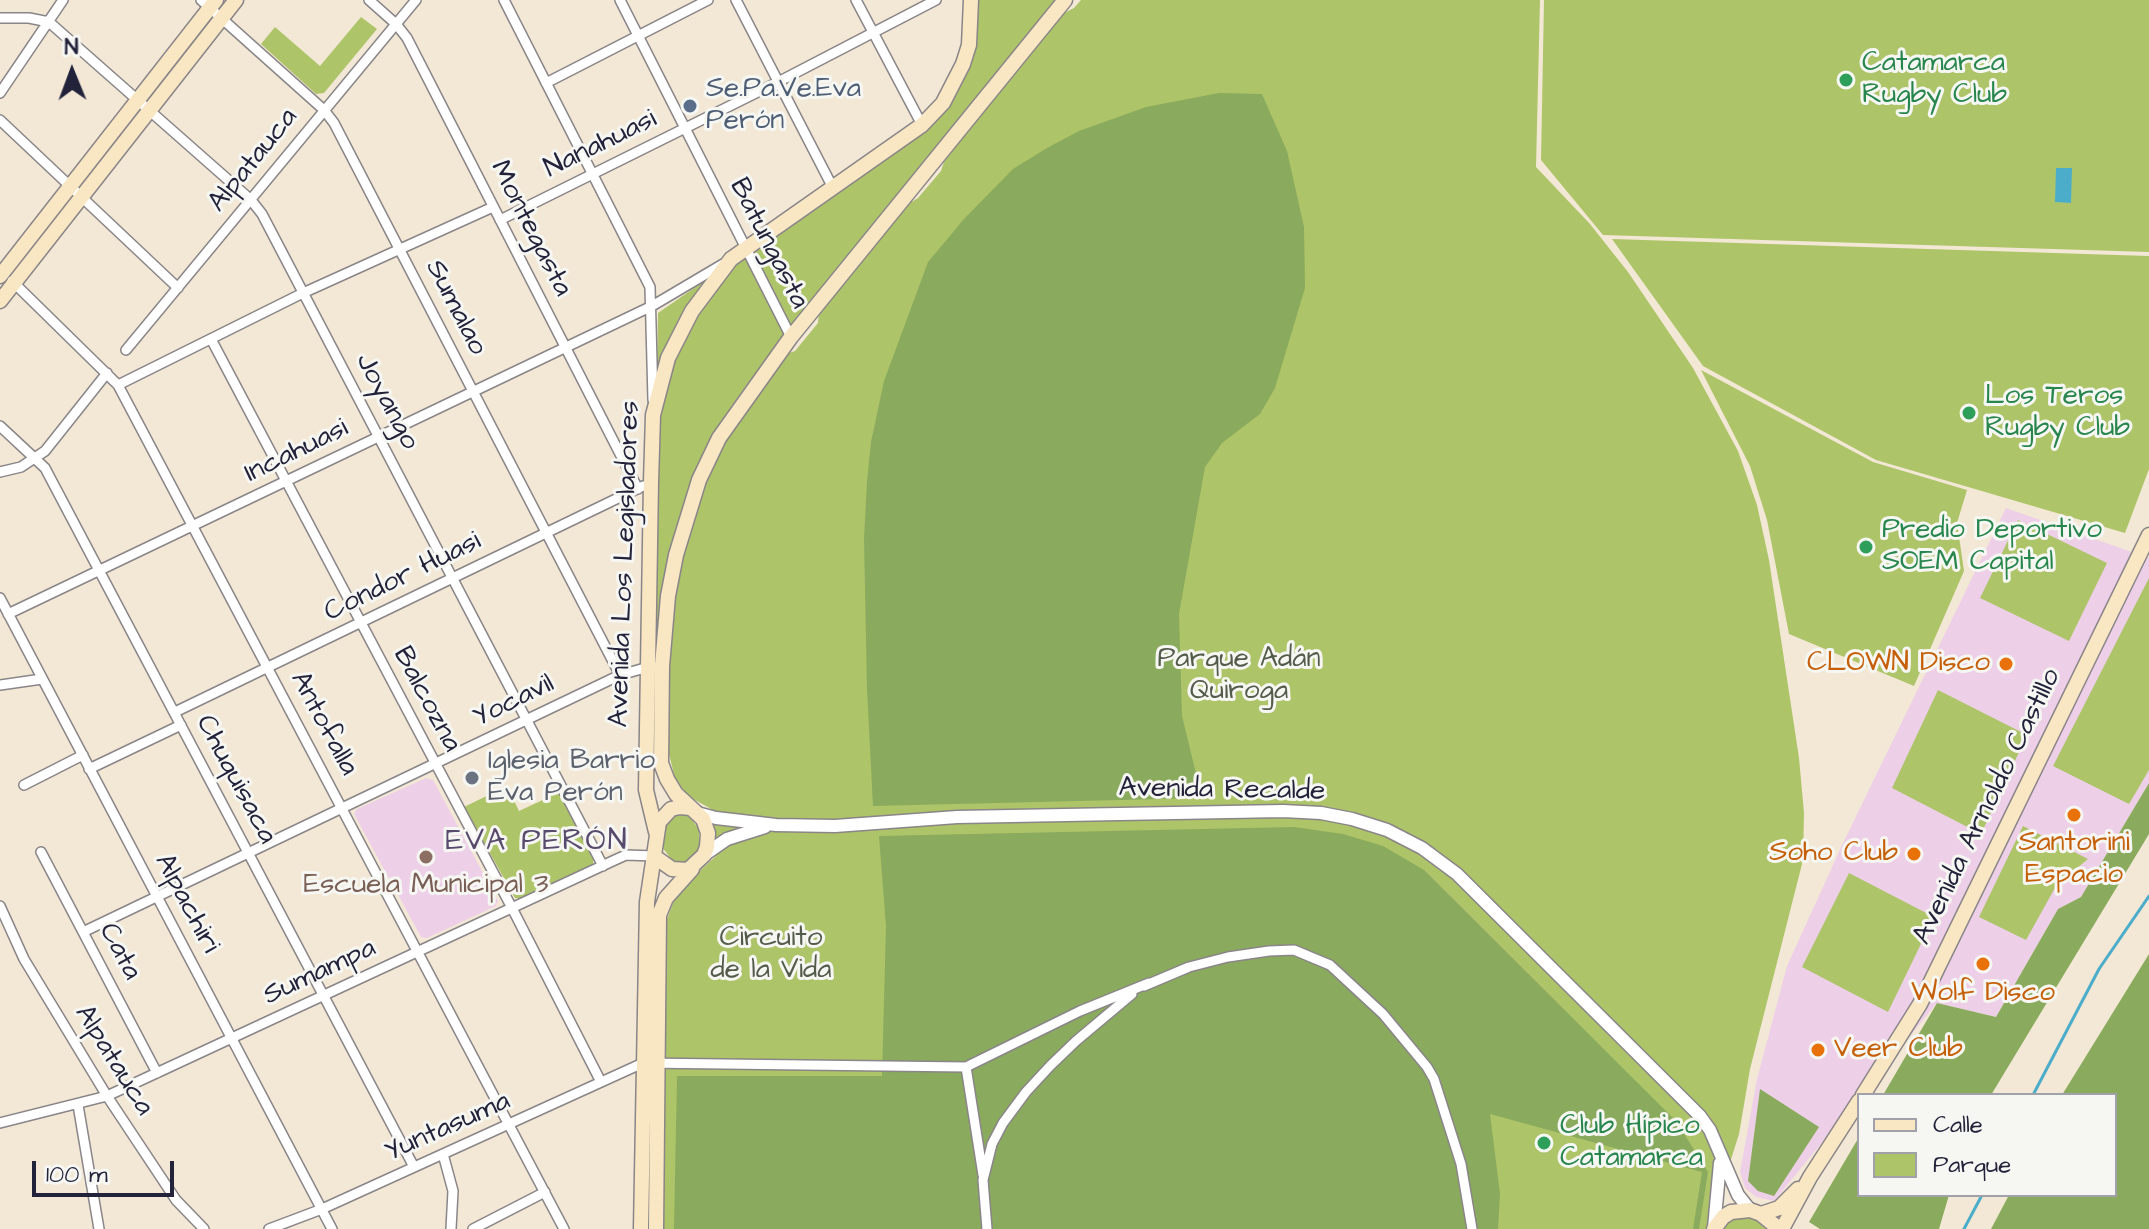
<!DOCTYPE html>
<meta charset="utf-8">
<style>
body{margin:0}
#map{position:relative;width:2149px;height:1229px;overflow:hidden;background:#f2e8d5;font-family:"Architects Daughter",sans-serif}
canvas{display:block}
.legend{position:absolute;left:1857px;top:1093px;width:260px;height:104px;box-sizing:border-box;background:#f6f6f2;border:2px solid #a1a1a9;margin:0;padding:10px 14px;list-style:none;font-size:24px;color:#22223b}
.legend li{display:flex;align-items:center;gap:16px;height:40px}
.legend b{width:40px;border:2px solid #a1a1a9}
.north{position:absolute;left:32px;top:32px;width:80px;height:80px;-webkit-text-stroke:6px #f6f6f2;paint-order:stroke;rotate:359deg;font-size:22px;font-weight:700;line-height:32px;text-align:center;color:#22223b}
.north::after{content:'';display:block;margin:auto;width:28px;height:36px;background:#22223b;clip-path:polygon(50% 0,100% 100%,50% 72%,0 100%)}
.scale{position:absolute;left:32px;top:1161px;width:142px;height:36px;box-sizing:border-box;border:4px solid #22223b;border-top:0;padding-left:10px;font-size:24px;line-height:28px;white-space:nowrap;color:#22223b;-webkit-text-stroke:6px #f6f6f2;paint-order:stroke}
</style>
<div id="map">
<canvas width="2149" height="1229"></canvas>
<ul class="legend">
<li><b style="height:10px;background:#f9e7c3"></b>Calle</li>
<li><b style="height:22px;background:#aec469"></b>Parque</li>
</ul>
<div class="north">N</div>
<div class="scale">100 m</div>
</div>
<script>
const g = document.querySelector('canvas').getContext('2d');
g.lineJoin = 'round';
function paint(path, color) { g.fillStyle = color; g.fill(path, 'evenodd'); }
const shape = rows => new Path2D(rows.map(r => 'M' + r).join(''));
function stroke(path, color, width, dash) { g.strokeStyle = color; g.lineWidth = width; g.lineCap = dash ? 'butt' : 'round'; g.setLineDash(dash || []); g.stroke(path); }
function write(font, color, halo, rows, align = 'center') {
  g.font = font + ' "Architects Daughter",sans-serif'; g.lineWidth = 6; g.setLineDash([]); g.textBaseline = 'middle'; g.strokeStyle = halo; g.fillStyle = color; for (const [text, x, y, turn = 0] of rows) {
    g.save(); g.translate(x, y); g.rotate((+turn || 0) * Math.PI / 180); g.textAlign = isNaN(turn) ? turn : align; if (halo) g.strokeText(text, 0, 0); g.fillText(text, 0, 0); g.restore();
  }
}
paint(shape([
 [2006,508,2149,558,2149,783,2081,897,2058,909,1996,1017,1937,1003,1774,1201,1756,1197,1745,1188,1740,1172,1757,1079,1787,966,1843,843],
 [426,778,433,780,498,901,496,906,427,938,421,937,354,814,357,809]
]), '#edd0e8');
paint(shape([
 [977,0,1060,0,778,343,738,397,715,436,694,478,680,515,670,554,655,654,656,482,660,416,672,361,695,316,735,265,755,247,946,107,968,68,975,47],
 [1081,0,1540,0,1536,167,1590,224,1628,272,1693,368,1738,451,1757,505,1769,560,1799,758,1804,813,1803,860,1750,1069,1739,1134,1709,1229,662,1229,666,922,674,900,693,877,716,856,713,810,688,796,675,778,668,750,668,667,673,613,681,562,693,515,709,473,736,423,783,355,795,351,818,323,819,312,908,204,918,198,941,171,944,162,961,139,1062,14,1074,8],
 [1544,0,2149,0,2149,252,1603,235,1541,160],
 [361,17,377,29,324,93,316,94,261,44,275,27,320,66],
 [1612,239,2149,256,2149,469,2125,533,1876,460,1703,366],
 [710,277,662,356,657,370,658,313],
 [1701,370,1873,462,1967,490,1957,523,1964,571,1914,686,1789,634,1767,520,1750,466],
 [2018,520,2107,563,2069,641,1980,598],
 [2149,578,2149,770,2129,804,2053,766],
 [1938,690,2027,735,1981,834,1892,788],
 [507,786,519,811,560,792,594,855,593,864,524,898,515,898,464,807],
 [675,814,688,815,699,829,699,850,691,861,684,863,672,860,662,847,664,826],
 [2023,826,2088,859,2056,886,2026,940,1979,917],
 [1849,873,1934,917,1888,1012,1802,967],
 [1743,1216,1759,1221,1766,1229,1720,1229,1727,1221]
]), '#aec469');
paint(shape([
 [1219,93,1262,94,1287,151,1304,227,1305,288,1275,388,1260,414,1222,443,1205,467,1179,614,1182,716,1202,798,873,806,867,689,864,539,867,482,871,442,884,381,928,262,964,219,1013,169,1047,148,1079,131,1146,107],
 [2149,783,2149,834,1991,1095,1883,1095,1937,1003,1996,1017,2058,909,2081,897],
 [1294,827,1343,834,1383,846,1424,870,1676,1121,1708,1172,1699,1229,1693,1229,1702,1172,1490,1114,1500,1194,1498,1229,674,1229,677,1076,882,1076,886,926,879,836],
 [2149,954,2149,1229,1991,1229,2009,1195,2115,1195,2115,1095,2062,1095],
 [1760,1089,1819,1127,1774,1196,1758,1191,1748,1181],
 [1859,1137,1859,1195,1949,1195,1939,1229,1820,1229,1809,1222]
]), '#8aaa5d');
paint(shape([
 [2056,168,2072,168,2071,203,2055,202]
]), '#4cadcb');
stroke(shape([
 [2033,1095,2099,969,2149,896],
 [1964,1229,1982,1195]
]), '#4cadcb', 3);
const minor = shape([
 [201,0,324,110,334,123,620,675],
 [369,0,396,24,407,38,638,489],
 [504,0,650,287,653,400],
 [620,0,791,337],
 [736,0,832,186],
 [856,0,922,125],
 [0,18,29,18,49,22,251,200,262,214,603,866],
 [546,83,708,0],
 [0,93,63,0],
 [0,120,178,288],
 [500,220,778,82,936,0],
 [12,281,118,385,564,1229],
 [211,339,512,908,601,1082],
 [126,350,416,0],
 [118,385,303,293,493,207],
 [0,426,45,468,414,1167],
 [0,472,21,467,45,451,107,373],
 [0,598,332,1229],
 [8,614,652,306,723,264],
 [0,685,42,679],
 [175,712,643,486],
 [89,769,181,725],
 [24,785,83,755],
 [41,852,157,1073],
 [0,906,24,959,107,1096,176,1200,204,1229],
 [83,932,620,675,652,666],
 [1144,986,1189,967,1228,957,1269,951,1294,950,1330,965,1383,1014,1427,1067,1434,1079,1461,1164,1472,1229],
 [966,1067,983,1175],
 [78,1105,99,1229],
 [0,1123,107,1096,617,859,626,855,655,856],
 [443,1154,453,1191,451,1229],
 [269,1229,322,1209,643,1063,966,1067,1080,1011,1149,983],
 [473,1229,545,1192],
 [987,1229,983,1180,992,1144,1003,1123,1026,1092,1050,1066,1076,1041,1132,994]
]);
const tertiary = shape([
 [697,813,716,818,776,825,835,826,957,817,1283,811,1321,813,1352,819,1387,830,1422,848,1457,874,1700,1116,1710,1130,1738,1195,1750,1210],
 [704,855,727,839,765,827],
 [1714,1228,1720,1163]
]);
const secondary = shape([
 [0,276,216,0],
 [0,301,236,0],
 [656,832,646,790,651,482,653,415,668,358,692,311,731,259,922,125,943,103,963,64,969,45,971,0],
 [655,857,672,869,688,870,704,855,707,847,708,833,703,819,676,794,667,779,661,763,662,666,668,596,676,555,699,480,719,438,791,337,1065,0],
 [1863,1095,1920,1004,2149,535],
 [1761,1214,1779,1208,1798,1189],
 [641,1229,647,902,659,822,671,809,680,807,690,808],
 [656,1229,659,915,666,898,692,869],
 [1714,1229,1723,1217,1731,1212,1750,1210,1761,1214,1779,1229],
 [1782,1229,1810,1177,1859,1101]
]);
stroke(minor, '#8a8588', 12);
stroke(tertiary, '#8a8588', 15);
stroke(secondary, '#8a8588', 17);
stroke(minor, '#fff', 9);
stroke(tertiary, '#fff', 12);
stroke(secondary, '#f9e7c3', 14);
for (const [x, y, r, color] of [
 [1846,80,8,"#2e9e5b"],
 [690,106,8,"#5c6f8a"],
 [1969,413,8,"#2e9e5b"],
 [1866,547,8,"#2e9e5b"],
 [2006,664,8,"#e8710a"],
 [472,778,8,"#6b7280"],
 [2074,815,8,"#e8710a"],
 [1914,854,8,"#e8710a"],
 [426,857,8,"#8d6e63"],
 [1983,964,8,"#e8710a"],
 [1818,1050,8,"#e8710a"],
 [1544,1143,8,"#2e9e5b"]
]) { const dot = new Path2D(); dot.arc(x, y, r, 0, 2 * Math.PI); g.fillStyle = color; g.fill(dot); stroke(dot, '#f6f6f2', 3); }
write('28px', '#27864d', '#f6f6f2', [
 ["Catamarca",1862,64],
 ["Rugby Club",1862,96],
 ["Los Teros",1985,397],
 ["Rugby Club",1985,429],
 ["Predio Deportivo",1882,531],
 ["SOEM Capital",1882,563],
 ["Club Hípico",1560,1127],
 ["Catamarca",1560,1159]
], 'left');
write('28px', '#4e5e75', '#f6f6f2', [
 ["Se.Pa.Ve.Eva",706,90],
 ["Perón",706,122]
], 'left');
write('28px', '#22223b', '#f6f6f2', [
 ["Nanahuasi",601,145,-26],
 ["Alpatauca",254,161,-51],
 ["Montegasta",530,229,63],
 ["Batungasta",768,244,63],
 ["Sumalao",455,308,63],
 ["Joyango",386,402,62],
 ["Incahuasi",297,452,-26],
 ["Avenida Los Legisladores",626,564,-88],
 ["Condor Huasi",403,578,-26],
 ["Balcozna",426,700,62],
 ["Yocavil",514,702,-26],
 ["Antofalla",323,724,62],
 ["Chuquisaca",235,780,62],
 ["Avenida Recalde",1222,791,1],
 ["Avenida Arnoldo Castillo",1988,807,-64],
 ["Alpachiri",186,904,62],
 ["Cata",119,952,62],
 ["Sumampa",320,973,-25],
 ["Alpatauca",113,1061,58],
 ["Yuntasuma",448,1128,-24]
]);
write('28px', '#535b4b', '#f6f6f2', [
 ["Parque Adán",1239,660],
 ["Quiroga",1239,692],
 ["Circuito",771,939],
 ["de la Vida",771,971]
]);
write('28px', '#c56008', '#f6f6f2', [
 ["CLOWN Disco",1990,664],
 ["Santorini",2074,844,"center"],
 ["Espacio",2074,876,"center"],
 ["Soho Club",1898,854],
 ["Wolf Disco",1983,994,"center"],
 ["Veer Club",1834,1050,"left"]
], 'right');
write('28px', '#5b616d', '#f6f6f2', [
 ["Iglesia Barrio",488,762],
 ["Eva Perón",488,794]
], 'left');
write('28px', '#785e54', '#f6f6f2', [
 ["Escuela Municipal 3",426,886]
]);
g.letterSpacing = '2px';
write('30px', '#574a6d', '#f6f6f2', [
 ["EVA PERÓN",537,843]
]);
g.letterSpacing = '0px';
</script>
